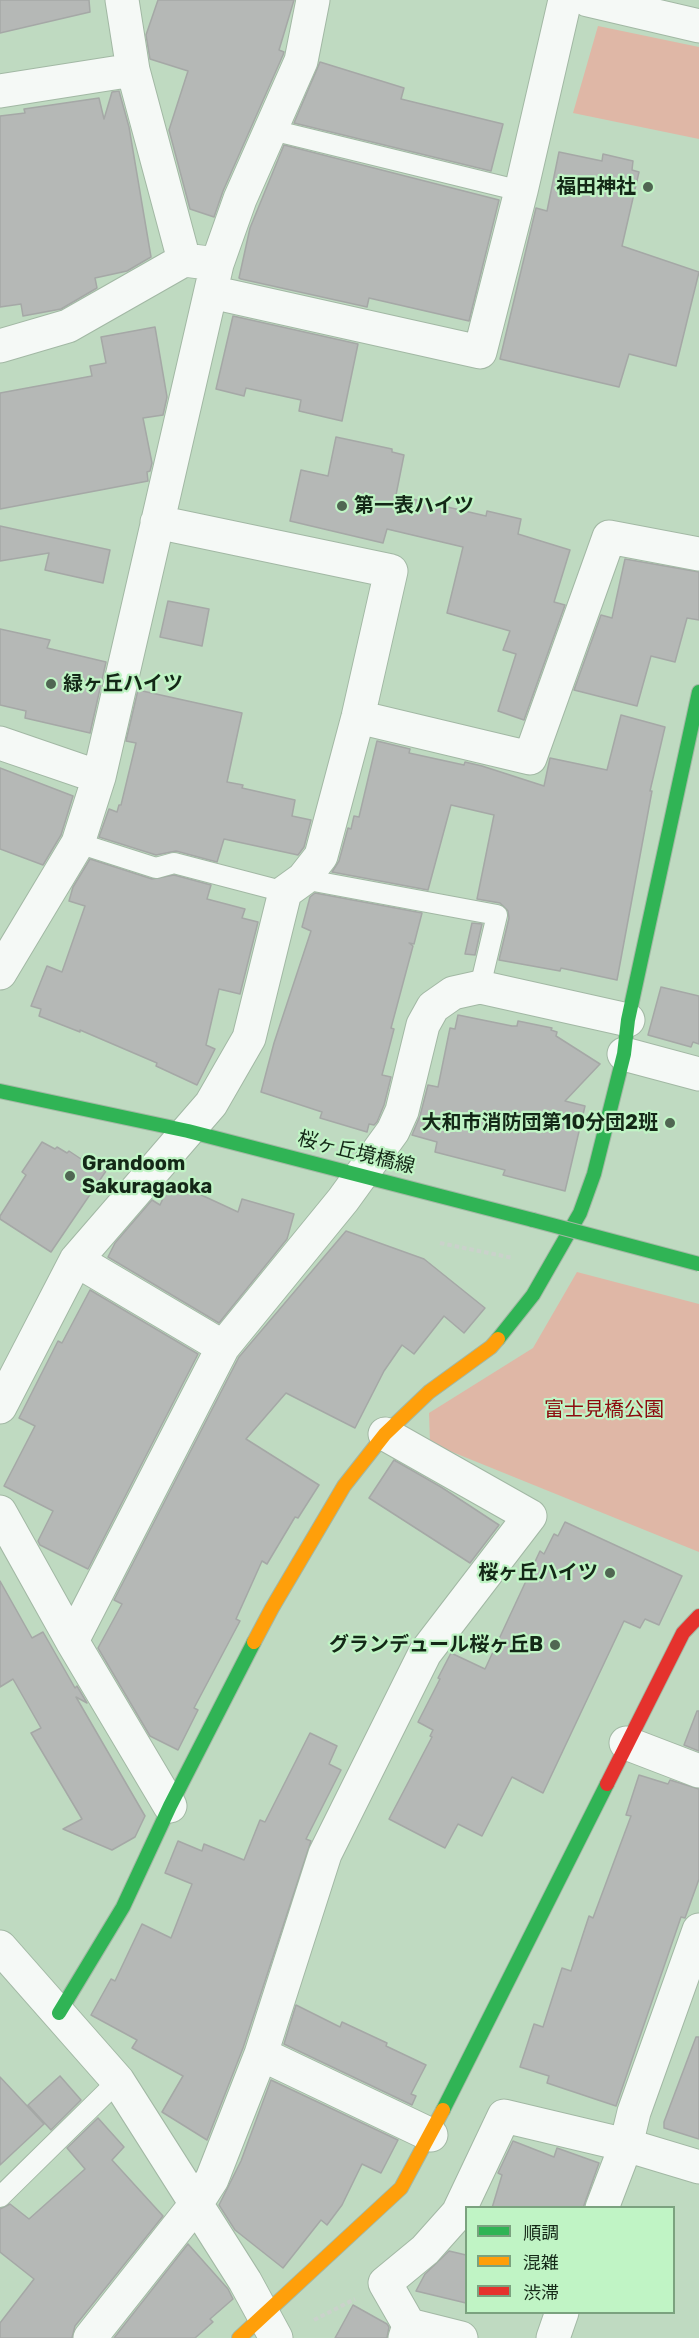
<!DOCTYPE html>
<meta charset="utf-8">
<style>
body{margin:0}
#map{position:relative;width:699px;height:2338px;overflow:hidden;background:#bfdac1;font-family:Rubik,"Noto Sans JP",sans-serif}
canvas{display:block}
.legend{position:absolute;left:465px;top:2206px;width:210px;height:108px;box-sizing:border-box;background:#c0f4c5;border:2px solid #7ba27f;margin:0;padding:8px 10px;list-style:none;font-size:18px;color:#142817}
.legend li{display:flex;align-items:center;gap:12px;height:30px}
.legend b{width:30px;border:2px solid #7ba27f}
</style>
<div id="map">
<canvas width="699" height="2338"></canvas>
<ul class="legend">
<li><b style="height:8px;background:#30b455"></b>順調</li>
<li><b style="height:8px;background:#ff9f0a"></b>混雑</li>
<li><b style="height:8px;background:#e5322d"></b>渋滞</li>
</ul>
</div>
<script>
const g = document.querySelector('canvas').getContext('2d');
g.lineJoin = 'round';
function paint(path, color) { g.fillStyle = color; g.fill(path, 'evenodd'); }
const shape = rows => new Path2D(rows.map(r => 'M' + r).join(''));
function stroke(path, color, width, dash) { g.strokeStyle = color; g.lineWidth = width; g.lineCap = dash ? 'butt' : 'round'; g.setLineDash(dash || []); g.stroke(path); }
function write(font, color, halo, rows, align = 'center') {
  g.font = font + ' Rubik,"Noto Sans JP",sans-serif'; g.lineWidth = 4.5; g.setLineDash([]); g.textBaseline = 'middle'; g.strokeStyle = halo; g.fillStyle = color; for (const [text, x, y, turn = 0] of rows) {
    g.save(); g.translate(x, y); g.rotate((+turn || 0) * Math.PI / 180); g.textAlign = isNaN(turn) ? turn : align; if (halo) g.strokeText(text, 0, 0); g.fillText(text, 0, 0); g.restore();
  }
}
paint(shape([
 [598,26,699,47,699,139,573,113],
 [577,1272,699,1304,699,1552,430,1443,429,1413,533,1348]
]), '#dfb7a6');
const building = shape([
 [0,0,89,0,90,12,0,33,0,0],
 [158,0,294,0,279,50,284,52,283,55,223,191,214,217,190,209,169,130,188,71,150,59,146,35,158,0],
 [320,62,404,88,401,99,503,124,491,171,294,123,320,62],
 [119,91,129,127,151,257,127,271,95,278,97,288,61,309,23,316,21,304,0,307,0,116,25,113,24,109,99,98,104,119,112,92,119,91],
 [284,145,499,200,469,321,369,298,367,307,241,279,239,278,250,228,284,145],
 [559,152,602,161,603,154,633,161,632,170,639,172,622,246,699,272,676,366,629,354,619,387,500,359,536,208,547,211,559,152],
 [233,316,358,344,342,421,299,411,301,400,246,388,244,396,216,389,233,316],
 [155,327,167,397,163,415,143,418,152,463,150,471,147,472,148,481,0,509,0,393,92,376,90,366,106,363,101,337,155,327],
 [336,437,392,449,392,452,404,455,396,495,486,516,487,511,521,519,518,534,570,550,554,602,565,605,524,720,498,711,516,654,503,650,510,631,447,613,463,547,387,529,383,543,290,521,301,470,328,476,336,437],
 [0,526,110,550,103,583,45,570,49,553,0,561,0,526],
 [625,559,699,572,699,620,687,618,675,662,651,656,637,706,574,690,601,615,612,618,625,559],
 [168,601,209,609,202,646,160,637,168,601],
 [0,629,50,640,47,648,106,662,90,733,25,718,26,711,0,705,0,629],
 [138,690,242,713,227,782,243,785,242,788,295,800,292,816,311,820,304,847,298,855,224,839,217,862,176,851,156,855,99,837,109,809,117,812,119,805,121,805,136,743,126,741,138,690],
 [621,715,665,727,650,791,652,791,617,980,561,968,560,971,499,960,509,918,508,911,500,903,477,899,494,815,451,805,428,890,332,872,339,861,348,828,351,829,354,816,359,817,377,741,410,749,409,753,464,765,465,762,482,766,544,786,550,758,607,770,621,715],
 [0,768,73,796,61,835,43,865,0,849,0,768],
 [90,859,152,879,174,875,211,885,207,899,245,909,242,918,258,922,240,994,219,989,206,1045,215,1049,197,1085,156,1066,157,1063,80,1030,80,1032,39,1016,41,1009,31,1006,47,966,62,972,85,906,69,901,73,887,90,859],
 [315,893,422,913,414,944,409,943,413,946,391,1028,394,1029,382,1075,391,1077,384,1105,377,1122,374,1125,369,1124,367,1132,320,1118,322,1112,261,1092,274,1043,311,931,302,927,310,897,315,893],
 [472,923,482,924,475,955,465,954,472,923],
 [661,987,699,996,699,1044,693,1042,691,1047,648,1035,661,987],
 [458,1015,512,1026,517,1026,518,1021,552,1028,551,1030,557,1032,556,1036,600,1064,565,1101,585,1106,565,1191,503,1175,505,1170,435,1152,437,1142,412,1135,420,1116,428,1085,438,1087,450,1028,455,1029,458,1015],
 [42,1142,55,1149,57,1147,67,1153,69,1151,81,1159,83,1156,106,1171,51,1252,0,1219,0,1216,26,1175,22,1172,42,1142],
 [171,1181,238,1212,242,1199,294,1214,287,1239,219,1323,108,1257,115,1243,152,1200,160,1205,171,1181],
 [346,1231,424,1259,485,1308,464,1333,444,1316,414,1354,402,1345,384,1371,355,1428,286,1393,246,1439,319,1485,298,1518,295,1517,267,1564,262,1561,236,1619,240,1621,194,1708,198,1710,178,1750,150,1736,98,1648,122,1604,114,1600,239,1357,346,1231],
 [90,1290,198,1354,88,1569,40,1545,38,1541,53,1511,4,1486,35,1426,19,1418,58,1341,62,1343,90,1290],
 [394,1460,441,1487,499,1525,470,1563,369,1498,394,1460],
 [565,1522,682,1576,659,1625,645,1619,640,1628,624,1621,543,1793,512,1777,482,1836,458,1824,445,1848,389,1819,432,1737,430,1736,433,1730,418,1722,440,1679,438,1678,451,1653,485,1669,540,1551,544,1554,554,1534,558,1536,565,1522],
 [0,1581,32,1638,43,1632,75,1688,77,1686,87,1703,76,1697,145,1816,135,1837,112,1850,63,1829,82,1819,31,1733,41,1728,13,1679,0,1687,0,1581],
 [697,1711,699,1711,699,1751,684,1745,697,1711],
 [310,1733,337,1746,329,1764,341,1770,306,1839,311,1841,243,2048,207,2140,162,2112,183,2076,132,2048,137,2040,91,2015,111,1979,115,1981,142,1924,171,1938,192,1884,165,1873,178,1841,202,1851,204,1844,244,1860,260,1820,265,1822,310,1733],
 [639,1775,668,1784,670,1780,699,1789,699,1879,685,1918,681,1917,616,2106,547,2083,549,2076,520,2067,534,2024,543,2027,562,1968,571,1971,589,1916,593,1918,631,1816,626,1815,639,1775],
 [296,2005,340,2027,342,2022,387,2043,386,2046,426,2065,411,2094,416,2096,412,2105,284,2044,296,2005],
 [696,2037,699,2037,699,2139,664,2128,664,2122,696,2037],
 [60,2076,81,2100,51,2130,28,2105,60,2076],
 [0,2077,44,2124,0,2165,0,2077],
 [271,2080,398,2140,381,2173,362,2164,342,2205,327,2225,321,2220,283,2268,235,2230,219,2205,241,2161,271,2080],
 [98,2118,124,2147,112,2160,163,2216,75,2326,72,2338,0,2338,0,2323,34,2279,0,2252,0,2209,10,2204,29,2219,85,2169,67,2148,98,2118],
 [513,2141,554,2157,557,2148,599,2163,583,2208,492,2208,502,2175,498,2173,513,2141],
 [188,2244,228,2289,233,2299,210,2319,213,2322,195,2338,114,2338,188,2244],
 [449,2251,466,2255,466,2303,416,2291,425,2274,449,2251],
 [353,2305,387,2324,389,2327,387,2338,335,2338,353,2305]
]);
paint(building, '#b5b8b6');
stroke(building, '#a5a8a6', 1.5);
const lane = shape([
 [272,130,521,191],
 [78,843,156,868,174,863,285,892],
 [303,879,497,915,480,987],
 [0,2197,118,2081]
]);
const street = shape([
 [122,0,133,70,184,260,217,264],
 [588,0,699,26],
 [0,91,133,70],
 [211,292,480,352,521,191,565,0],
 [0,346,68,326,184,260],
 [358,717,530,758,609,537,699,554],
 [0,743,99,777],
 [0,973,78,843,99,777,217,264,240,199,301,61,313,0],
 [624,1054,699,1074],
 [76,1260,223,1347],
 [0,1407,76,1260,211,1104,249,1038,285,892,303,879,321,856,358,717,391,571,157,522],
 [0,1512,72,1641,170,1806],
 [72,1641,223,1347,343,1200,393,1131,402,1111,423,1025,433,1007,453,993,480,987,628,1020],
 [626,1743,699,1771],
 [0,1947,118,2081,245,2281,276,2338],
 [261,2054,431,2135],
 [602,2208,626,2145,634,2112,699,1930],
 [409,2325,461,2338],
 [90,2338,196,2204,212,2179,261,2054,325,1854,425,1653,530,1516,385,1434],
 [405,2338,409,2325,385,2283,425,2250,458,2213,504,2116,626,2145,699,2167],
 [553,2338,562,2312]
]);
const fast = shape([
 [0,1091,188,1131,533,1220],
 [498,1339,533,1295,580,1213,594,1174,624,1054,628,1020,699,692],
 [59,2013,123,1907,170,1806,254,1642],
 [443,2110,607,1784]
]);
const slow = shape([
 [254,1642,272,1608,344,1486,385,1434,429,1392,491,1347,498,1339],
 [239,2338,401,2188,443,2110]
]);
const jam = shape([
 [607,1784,683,1633,699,1616]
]);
stroke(lane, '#a2b8a4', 22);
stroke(street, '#a2b8a4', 35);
stroke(fast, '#a2b8a4', 16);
stroke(slow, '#a2b8a4', 16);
stroke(jam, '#a2b8a4', 16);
stroke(shape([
 [440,1243,513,1258],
 [314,2320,355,2299]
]), '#cad2cb', 4, [4.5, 3]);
stroke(lane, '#f5f9f6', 20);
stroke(street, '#f5f9f6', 33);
stroke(fast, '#30b455', 14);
stroke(slow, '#ff9f0a', 14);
stroke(jam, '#e5322d', 14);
const fastBridge = shape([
 [533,1220,699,1264]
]);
stroke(fastBridge, '#a2b8a4', 16, []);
stroke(fastBridge, '#30b455', 14);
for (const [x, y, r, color] of [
 [648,187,6,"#506652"],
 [342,506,6,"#506652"],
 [51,684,6,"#506652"],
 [670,1123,6,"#506652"],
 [70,1176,6,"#506652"],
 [610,1573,6,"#506652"],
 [555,1645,6,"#506652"]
]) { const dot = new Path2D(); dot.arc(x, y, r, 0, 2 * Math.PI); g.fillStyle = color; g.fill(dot); stroke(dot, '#c0f4c5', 2); }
write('bold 20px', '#142817', '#c0f4c5', [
 ["福田神社",636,187],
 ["第一表ハイツ",354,506,"left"],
 ["緑ヶ丘ハイツ",63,684,"left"],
 ["大和市消防団第10分団2班",658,1123],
 ["Grandoom",82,1164,"left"],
 ["Sakuragaoka",82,1187,"left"],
 ["桜ヶ丘ハイツ",598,1573],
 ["グランデュール桜ヶ丘B",543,1645]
], 'right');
write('20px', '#142817', '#c0f4c5', [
 ["桜ヶ丘境橋線",356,1153,14]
]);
write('20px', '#8d0b0f', '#c0f4c5', [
 ["富士見橋公園",604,1410]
]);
</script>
